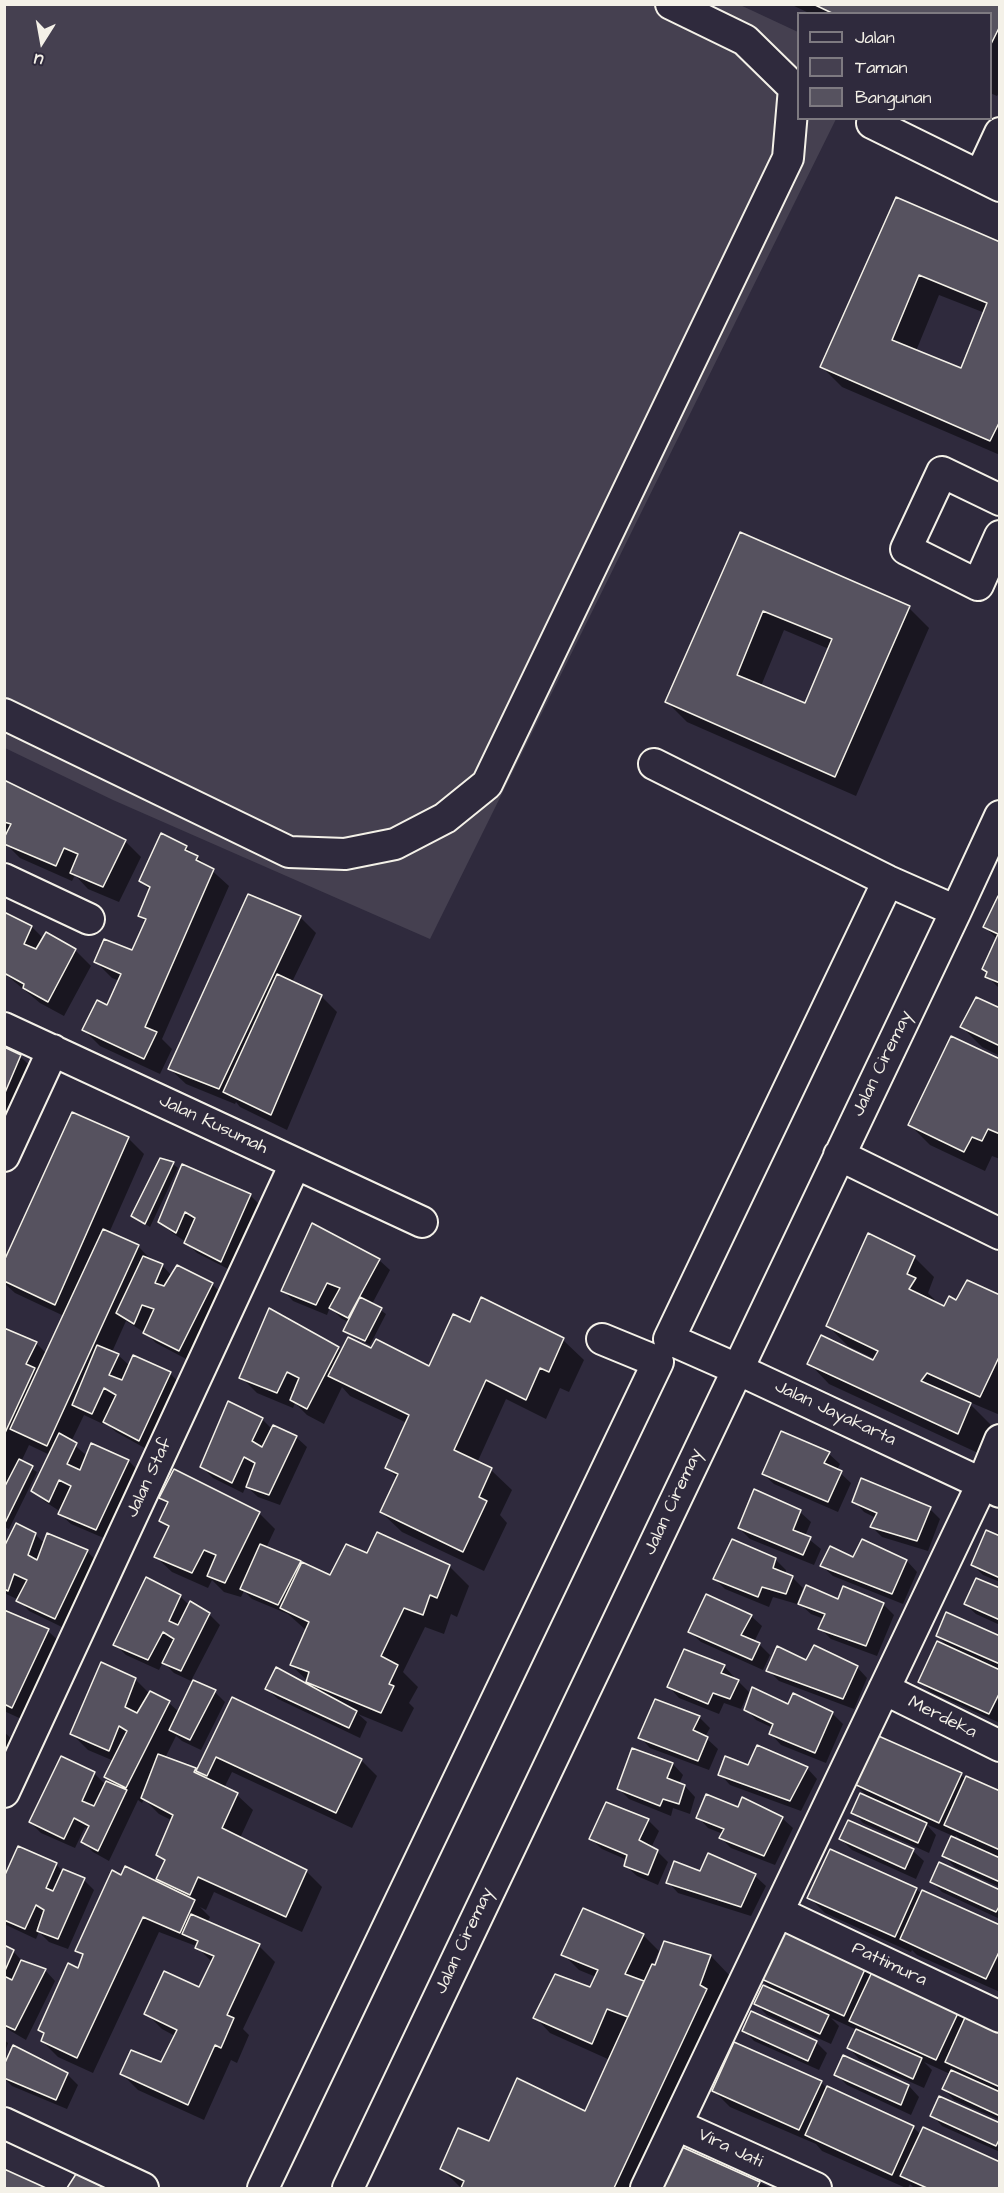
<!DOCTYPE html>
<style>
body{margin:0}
#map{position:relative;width:1004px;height:2193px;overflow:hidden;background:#2f2a3d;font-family:"Architects Daughter",sans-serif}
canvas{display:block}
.frame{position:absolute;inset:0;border:6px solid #f4f1e8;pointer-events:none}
.legend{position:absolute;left:797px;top:12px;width:195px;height:108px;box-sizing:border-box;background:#2f2a3d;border:2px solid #7e7a81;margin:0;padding:8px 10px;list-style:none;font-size:18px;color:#f4f1e8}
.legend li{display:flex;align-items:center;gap:12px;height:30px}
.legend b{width:30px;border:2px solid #7e7a81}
.north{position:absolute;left:12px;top:12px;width:60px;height:60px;-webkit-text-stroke:4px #2f2a3d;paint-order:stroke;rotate:191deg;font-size:16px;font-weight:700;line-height:24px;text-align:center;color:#f4f1e8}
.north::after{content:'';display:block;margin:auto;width:21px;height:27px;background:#f4f1e8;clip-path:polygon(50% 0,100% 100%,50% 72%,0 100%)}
</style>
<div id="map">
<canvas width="1004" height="2193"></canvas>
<div class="frame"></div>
<ul class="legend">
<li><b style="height:8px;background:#2f2a3d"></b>Jalan</li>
<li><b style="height:16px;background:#454050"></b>Taman</li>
<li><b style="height:16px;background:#56525f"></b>Bangunan</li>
</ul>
<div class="north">U</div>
</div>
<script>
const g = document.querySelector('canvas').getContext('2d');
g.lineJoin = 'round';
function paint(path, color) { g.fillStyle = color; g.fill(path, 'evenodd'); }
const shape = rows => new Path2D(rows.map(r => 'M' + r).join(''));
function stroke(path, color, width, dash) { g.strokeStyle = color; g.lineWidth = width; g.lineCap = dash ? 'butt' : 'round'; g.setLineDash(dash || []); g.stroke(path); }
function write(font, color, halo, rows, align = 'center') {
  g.font = font + ' "Architects Daughter",sans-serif'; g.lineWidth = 4.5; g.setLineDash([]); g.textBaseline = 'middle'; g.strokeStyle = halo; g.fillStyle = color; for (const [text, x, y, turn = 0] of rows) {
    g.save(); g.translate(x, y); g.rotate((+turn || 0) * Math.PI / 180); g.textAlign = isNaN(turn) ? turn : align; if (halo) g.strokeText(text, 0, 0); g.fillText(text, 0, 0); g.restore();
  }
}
paint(shape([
 [738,4,798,32,798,118,836,119,430,939,113,800,5,748,4,5]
]), '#454050');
paint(shape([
 [790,4,1000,4,1000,91,997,96,990,93,990,14,811,14],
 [897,199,1000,244,1000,455,842,387,822,367],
 [939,295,985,313,962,370,916,351],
 [741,534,909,608,929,628,856,796,687,722,667,702],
 [784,630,829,649,806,705,761,686],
 [4,782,125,841,141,857,119,902,88,889,75,875,72,881,20,858,7,845,4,850],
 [186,847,229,886,162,1039,172,1049,160,1074,100,1046,84,1030,108,1007,120,981,112,978,96,962,132,952,146,922,140,916,150,891,141,881],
 [1000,899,1000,989,987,976,988,974,984,969,997,939,985,927],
 [4,914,32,927,44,939,75,950,91,966,64,1016,40,1003,4,973],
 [300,917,316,933,292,982,321,996,337,1012,287,1130,240,1107,236,1102,235,1104,186,1084,170,1069],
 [1000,1010,1000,1056,982,1047,962,1027],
 [4,1049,20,1056,36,1072,4,1149],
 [1000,1061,1000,1159,992,1156,985,1171,930,1145,910,1125],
 [128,1138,144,1154,109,1233,138,1246,153,1262,162,1265,172,1276,212,1284,223,1295,190,1361,156,1343,147,1334,126,1321,112,1352,118,1355,130,1366,170,1373,180,1384,150,1451,116,1432,104,1421,103,1424,84,1415,71,1442,87,1456,92,1445,129,1461,139,1472,106,1539,71,1524,60,1514,61,1512,44,1501,33,1490,50,1455,29,1445,21,1462,37,1472,9,1529,4,1527,4,1330,36,1343,47,1354,64,1316,15,1293,4,1283,4,1265],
 [173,1164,178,1168,150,1227,133,1216],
 [183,1166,250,1195,261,1206,232,1271,197,1253,186,1242,171,1232,160,1221],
 [914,1257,934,1277,928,1293,935,1300,933,1303,945,1308,957,1302,1000,1297,1000,1415,967,1401,991,1425,978,1453,829,1384,809,1363,873,1362,875,1359,848,1346,828,1326],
 [379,1260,390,1270,372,1304,386,1314,370,1345,350,1335,345,1330,349,1322,342,1319,330,1307,327,1315,293,1301,283,1290],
 [470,1324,563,1340,584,1360,569,1392,560,1388,546,1419,506,1399,477,1463,491,1470,512,1490,500,1515,507,1523,484,1571,402,1532,381,1512,397,1478,387,1467,407,1423,350,1396,342,1387,324,1424,307,1415,295,1403,293,1408,257,1393,241,1377,338,1348,342,1352,372,1350,430,1368],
 [262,1419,272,1429,296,1437,307,1447,280,1505,258,1497,246,1486,243,1493,213,1478,202,1467],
 [829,1454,840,1464,837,1470,851,1483,838,1512,774,1484,763,1474],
 [161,1497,259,1513,275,1529,266,1548,331,1577,368,1555,449,1566,469,1586,457,1617,451,1614,444,1634,425,1627,403,1672,418,1687,409,1703,414,1708,402,1732,358,1714,367,1722,360,1738,278,1699,267,1689,316,1689,291,1665,307,1631,288,1614,252,1599,244,1591,241,1597,224,1592,212,1580,208,1588,172,1572,156,1557,169,1529,160,1520,168,1505],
 [854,1501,930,1509,940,1519,928,1551,882,1537,872,1527,876,1518,864,1512],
 [800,1512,811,1522,805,1536,821,1549,814,1565,750,1539,739,1528],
 [35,1534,45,1544,87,1551,97,1562,66,1629,29,1611,19,1600,4,1593,4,1550],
 [1000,1538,1000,1582,983,1575,972,1564],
 [863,1541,907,1561,917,1572,903,1604,833,1576,822,1566,854,1559],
 [775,1559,786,1570,785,1574,792,1577,803,1588,797,1604,773,1597,769,1607,725,1589,714,1578],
 [1000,1590,1000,1625,976,1614,965,1604],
 [180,1596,189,1605,209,1614,220,1625,191,1681,174,1673,163,1662,159,1670,126,1655,115,1644],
 [839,1601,883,1604,894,1615,877,1656,831,1639,820,1628,824,1619,811,1614,800,1604],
 [4,1612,48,1631,64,1646,28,1722,4,1711],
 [751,1616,762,1626,754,1642,759,1644,770,1655,763,1670,701,1642,690,1632],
 [937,1635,1000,1638,1000,1723,931,1692,920,1681,951,1650],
 [807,1662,857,1667,867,1678,854,1709,779,1681,768,1670],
 [102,1664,136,1680,150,1694,169,1703,179,1712,215,1692,225,1702,201,1750,182,1741,176,1736,165,1758,198,1771,232,1699,361,1760,377,1776,352,1828,232,1772,224,1788,237,1795,253,1810,240,1838,306,1871,322,1887,302,1932,214,1892,206,1910,200,1907,210,1917,207,1923,259,1946,275,1962,243,2029,249,2035,237,2063,231,2060,204,2120,138,2090,122,2074,161,2064,175,2036,162,2029,146,2013,200,1989,212,1962,196,1946,159,1932,93,2073,58,2057,42,2041,45,2035,40,2029,79,1970,84,1957,77,1950,121,1877,168,1888,158,1878,166,1862,158,1855,173,1821,159,1814,144,1799,142,1803,138,1800,109,1861,93,1852,83,1842,89,1830,85,1827,75,1848,41,1833,30,1822,94,1773,106,1785,114,1785,106,1777,114,1761,88,1750,72,1734],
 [724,1666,734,1677,733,1679,738,1681,749,1692,741,1709,724,1703,719,1714,679,1698,669,1687],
 [789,1706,832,1713,843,1724,826,1763,781,1745,771,1734,773,1728,756,1720,746,1709],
 [699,1717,710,1728,705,1737,718,1749,709,1770,650,1748,640,1737],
 [4,1732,13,1740,4,1759],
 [633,1750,673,1764,683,1775,679,1784,685,1786,695,1797,690,1814,673,1808,671,1816,629,1799,618,1788],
 [749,1767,807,1768,817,1779,801,1811,730,1785,720,1774],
 [961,1775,966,1780,1000,1793,1000,1887,955,1867,944,1856,953,1836,926,1824,936,1835,929,1853,863,1823,853,1812,870,1799,854,1783],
 [956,1835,965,1844,954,1839],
 [739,1809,782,1818,793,1828,775,1865,731,1848,721,1838,723,1834,708,1828,698,1817],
 [648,1820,659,1831,651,1848,657,1851,668,1862,658,1885,637,1876,626,1866,627,1860,602,1849,591,1839],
 [849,1822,913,1851,924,1861,916,1879,852,1850,841,1839],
 [709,1855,755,1876,766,1886,751,1916,678,1893,668,1882,701,1873],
 [56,1864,63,1872,84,1880,94,1890,68,1949,49,1942,39,1932,36,1939,4,1924,4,1881],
 [932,1882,1000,1892,1000,1919,942,1892],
 [916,1889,922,1894,1000,1927,1000,1992,917,1955,912,1950,911,1952,825,1913,809,1897],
 [643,1935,659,1951,652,1966,656,1967,665,1943,711,1956,731,1977,644,2188,461,2188,442,2169,490,2143,586,2113,610,2060,550,2033,535,2017,591,1989,596,1977,579,1970,563,1954],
 [4,1947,13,1951,24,1963,45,1970,55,1981,26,2040,4,2027],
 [865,1968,872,1975,958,2012,965,2020,1000,2029,1000,2120,954,2100,944,2089,950,2074,924,2062,932,2070,924,2088,859,2059,849,2048,857,2030,831,2018,839,2026,831,2044,767,2015,756,2004,772,1990,758,1976],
 [751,2013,816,2042,827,2053,819,2070,754,2041,744,2030],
 [4,2040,8,2043,4,2055],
 [844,2057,909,2086,919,2097,911,2115,847,2085,836,2074],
 [4,2068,67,2074,78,2085,67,2109,12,2086,4,2078],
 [821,2082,827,2089,913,2127,921,2135,1000,2164,1000,2188,914,2188,910,2184,908,2188,906,2188,822,2151,816,2144,730,2107,714,2091],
 [932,2115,1000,2125,1000,2152,942,2126],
 [674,2145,771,2188,654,2188],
 [4,2170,43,2188,4,2188]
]), '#0007');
const building = shape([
 [813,4,1000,4,1000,26,990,46,990,14,834,14,813,4],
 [896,197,1000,242,1000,421,990,441,820,367,896,197],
 [919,275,987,303,961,368,892,340,919,275],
 [740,532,910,606,835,777,665,702,740,532],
 [763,611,832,639,805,703,737,675,763,611],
 [4,780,126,840,103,887,70,873,78,854,64,848,56,866,4,844,4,838,11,824,4,822,4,780],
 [161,833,187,846,185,850,198,856,196,860,214,869,145,1027,157,1032,144,1059,82,1030,97,1000,107,1005,121,974,94,962,104,939,132,950,146,919,138,916,150,887,139,881,161,833],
 [248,894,301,916,219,1089,168,1069,248,894],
 [998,896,1000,897,1000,983,985,977,987,972,982,969,998,934,983,927,998,896],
 [4,912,32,926,24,944,36,949,46,932,76,949,48,1002,23,988,24,984,4,973,4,912],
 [277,974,322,995,271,1115,223,1092,277,974],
 [976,997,1000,1008,1000,1046,960,1027,976,997],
 [951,1036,1000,1059,1000,1134,988,1129,982,1141,972,1137,964,1152,908,1125,951,1036],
 [4,1047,21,1055,4,1095,4,1047],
 [72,1112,129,1137,55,1305,4,1281,4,1261,72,1112],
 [160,1158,174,1162,145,1224,131,1216,160,1158],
 [182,1164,251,1194,221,1262,184,1243,195,1218,185,1212,176,1233,158,1222,182,1164],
 [312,1223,380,1259,348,1318,329,1308,340,1288,327,1283,316,1305,281,1291,312,1223],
 [103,1229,139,1245,47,1446,10,1429,103,1229],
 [868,1233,915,1256,907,1274,916,1278,909,1289,944,1306,949,1296,956,1300,967,1280,1000,1295,1000,1355,980,1397,927,1373,921,1381,971,1403,958,1434,807,1364,821,1335,873,1360,878,1351,826,1326,868,1233],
 [143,1256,163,1264,155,1283,164,1286,177,1265,213,1283,179,1351,143,1333,154,1309,142,1305,134,1324,116,1313,143,1256],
 [360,1297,382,1308,365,1341,343,1331,360,1297],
 [481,1297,564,1338,549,1372,540,1368,526,1400,486,1380,454,1450,492,1468,479,1497,487,1501,463,1552,380,1512,398,1474,385,1468,409,1415,328,1376,348,1337,371,1348,376,1339,429,1366,453,1314,470,1322,481,1297],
 [269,1308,339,1347,307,1409,290,1400,299,1378,287,1372,277,1393,239,1378,269,1308],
 [4,1328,37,1342,26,1364,35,1368,4,1435,4,1328],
 [97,1345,119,1354,109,1375,122,1380,133,1355,171,1372,139,1441,103,1422,116,1395,104,1388,92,1414,72,1405,97,1345],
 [228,1401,263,1418,252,1441,262,1447,273,1425,297,1436,269,1495,246,1487,255,1463,244,1457,232,1483,200,1467,228,1401],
 [781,1431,830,1452,824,1463,842,1471,828,1502,762,1474,781,1431],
 [59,1433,77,1443,67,1464,80,1470,91,1443,129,1460,96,1530,58,1514,71,1486,59,1480,49,1502,31,1491,59,1433],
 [19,1459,33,1466,4,1525,4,1488,19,1459],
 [174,1469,260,1512,225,1583,207,1576,216,1555,204,1550,192,1573,154,1557,169,1526,159,1521,168,1502,159,1498,174,1469],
 [861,1478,931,1507,917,1541,870,1527,877,1513,852,1502,861,1478],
 [754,1489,801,1510,793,1530,811,1537,803,1555,738,1528,754,1489],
 [16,1523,36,1533,28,1555,37,1560,47,1533,88,1550,55,1619,16,1601,27,1580,14,1574,8,1591,4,1589,4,1547,16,1523],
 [986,1530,1000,1536,1000,1578,971,1565,986,1530],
 [377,1532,450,1565,437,1598,430,1595,423,1615,404,1608,381,1656,398,1665,389,1684,394,1686,381,1713,306,1682,309,1672,290,1665,309,1622,280,1608,302,1562,330,1575,346,1544,367,1553,377,1532],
 [732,1539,776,1558,773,1568,793,1576,786,1594,762,1587,758,1597,713,1579,732,1539],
 [862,1539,907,1560,892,1594,820,1566,830,1546,853,1557,862,1539],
 [260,1544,301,1561,278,1605,240,1589,260,1544],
 [146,1577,181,1595,169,1621,178,1625,190,1601,210,1613,181,1671,162,1663,174,1639,163,1632,148,1660,113,1645,146,1577],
 [976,1578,1000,1588,1000,1620,964,1604,976,1578],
 [806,1585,838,1599,843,1586,884,1603,866,1646,818,1629,825,1614,798,1604,806,1585],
 [706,1594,752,1615,741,1635,760,1643,752,1660,688,1632,706,1594],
 [4,1610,49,1629,12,1708,4,1704,4,1610],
 [946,1612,1000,1636,1000,1664,936,1636,946,1612],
 [937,1641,1000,1670,1000,1692,989,1714,918,1682,937,1641],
 [814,1645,858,1666,843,1699,766,1671,777,1646,806,1660,814,1645],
 [684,1649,725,1665,721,1673,739,1680,730,1699,713,1693,708,1704,667,1687,684,1649],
 [101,1662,136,1678,125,1707,137,1713,150,1691,170,1701,126,1788,104,1777,127,1731,119,1726,109,1751,70,1734,101,1662],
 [276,1667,357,1711,349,1728,265,1689,276,1667],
 [193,1680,216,1690,190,1740,169,1730,193,1680],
 [752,1687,788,1704,793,1693,833,1712,815,1753,769,1734,773,1724,744,1710,752,1687],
 [232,1697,362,1759,336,1813,216,1757,207,1776,196,1771,232,1697],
 [655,1699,700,1716,693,1730,708,1737,698,1761,638,1738,655,1699],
 [874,1734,962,1773,939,1823,852,1783,874,1734],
 [757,1745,808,1767,790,1801,718,1775,725,1756,748,1765,757,1745],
 [632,1748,673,1763,667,1778,685,1785,679,1804,663,1799,660,1806,617,1789,632,1748],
 [158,1754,196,1768,194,1772,238,1793,222,1828,307,1870,286,1917,198,1877,190,1895,156,1879,165,1860,156,1855,173,1815,141,1798,158,1754],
 [61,1756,95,1772,82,1801,94,1806,106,1781,127,1790,98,1851,81,1842,89,1826,74,1818,64,1839,29,1822,61,1756],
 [966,1776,1000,1791,1000,1850,944,1825,966,1776],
 [860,1793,927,1823,918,1843,851,1813,860,1793],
 [706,1794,738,1807,742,1797,783,1817,764,1856,719,1838,724,1829,696,1818,706,1794],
 [606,1802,649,1819,639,1840,658,1850,648,1875,624,1866,627,1855,589,1839,606,1802],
 [848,1820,914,1849,905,1869,839,1839,848,1820],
 [951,1836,1000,1858,1000,1882,942,1856,951,1836],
 [18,1846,57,1863,46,1888,53,1891,63,1869,85,1878,58,1939,37,1931,44,1910,36,1905,25,1929,4,1920,4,1877,18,1846],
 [830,1849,917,1888,895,1937,807,1898,830,1849],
 [708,1853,756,1874,741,1907,666,1883,674,1861,700,1871,708,1853],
 [939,1862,1000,1890,1000,1905,996,1912,930,1882,939,1862],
 [125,1866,195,1900,180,1933,143,1917,77,2058,41,2041,44,2033,38,2030,68,1963,78,1968,83,1954,75,1951,112,1870,121,1875,125,1866],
 [922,1890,1000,1925,1000,1950,986,1979,900,1939,922,1890],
 [583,1908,644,1934,625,1974,644,1981,628,2017,607,2009,592,2044,533,2018,555,1974,590,1987,598,1970,561,1955,583,1908],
 [191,1914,260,1944,227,2015,234,2018,221,2048,215,2045,188,2105,120,2074,131,2050,161,2062,177,2030,144,2014,164,1971,199,1987,214,1956,195,1948,198,1941,182,1934,191,1914],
 [779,1928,866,1967,844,2016,757,1977,779,1928],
 [664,1941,711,1955,700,1985,707,1989,614,2188,461,2188,464,2181,440,2169,458,2128,489,2141,517,2078,585,2111,652,1964,655,1965,664,1941],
 [4,1945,14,1950,4,1973,4,1945],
 [21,1960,46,1969,15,2030,4,2025,4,1976,12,1980,21,1960],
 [872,1972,959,2011,936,2060,849,2021,872,1972],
 [763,1985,829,2015,820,2034,754,2004,763,1985],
 [751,2011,817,2041,808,2061,742,2031,751,2011],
 [967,2013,1000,2028,1000,2087,945,2062,967,2013],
 [856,2029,922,2058,913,2079,847,2048,856,2029],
 [734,2042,822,2081,799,2130,712,2091,734,2042],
 [13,2045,68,2073,56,2100,4,2078,4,2065,13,2045],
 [843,2055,909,2085,901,2105,834,2075,843,2055],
 [951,2070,1000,2092,1000,2116,942,2089,951,2070],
 [827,2086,914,2126,892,2175,805,2135,827,2086],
 [939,2096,1000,2123,1000,2138,996,2146,930,2116,939,2096],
 [923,2127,1000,2162,1000,2188,927,2188,900,2176,923,2127],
 [673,2143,760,2182,757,2188,652,2188,673,2143],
 [4,2169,46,2188,4,2188,4,2169],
 [76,2174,106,2188,67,2188,76,2174]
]);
paint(building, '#56525f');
stroke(building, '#f4f1e8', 1.5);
const minor = shape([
 [872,123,1000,186],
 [980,176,1000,133],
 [1000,500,942,472,906,549,978,585,1000,536],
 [4,714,289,852,345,854,395,844,445,818,487,784,788,158,794,88,745,40,671,4],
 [654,764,888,881,956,911],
 [4,879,89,919],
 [888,881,669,1339,737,1369,1000,1492],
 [4,1028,422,1222],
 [839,1155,1000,1234],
 [4,1156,53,1050],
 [884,1689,1000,1746],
 [4,1792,295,1164],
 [778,1912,1000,2017],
 [4,2123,143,2188],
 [677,2125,816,2188],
 [263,2188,658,1362,602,1339],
 [348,2188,956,911,1000,816],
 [646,2188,982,1484,1000,1440]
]);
stroke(minor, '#f4f1e8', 34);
stroke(minor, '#2f2a3d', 30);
write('18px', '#f4f1e8', '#2f2a3d', [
 ["Jalan Ciremay",883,1064,-64],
 ["Jalan Kusumah",213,1125,25],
 ["Jalan Jayakarta",835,1414,25],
 ["Jalan Staf",150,1478,-65],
 ["Jalan Ciremay",674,1502,-65],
 ["Merdeka",942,1718,26],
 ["Jalan Ciremay",465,1941,-65],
 ["Pattimura",889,1965,25],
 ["Vira Jati",730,2149,25]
]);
</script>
